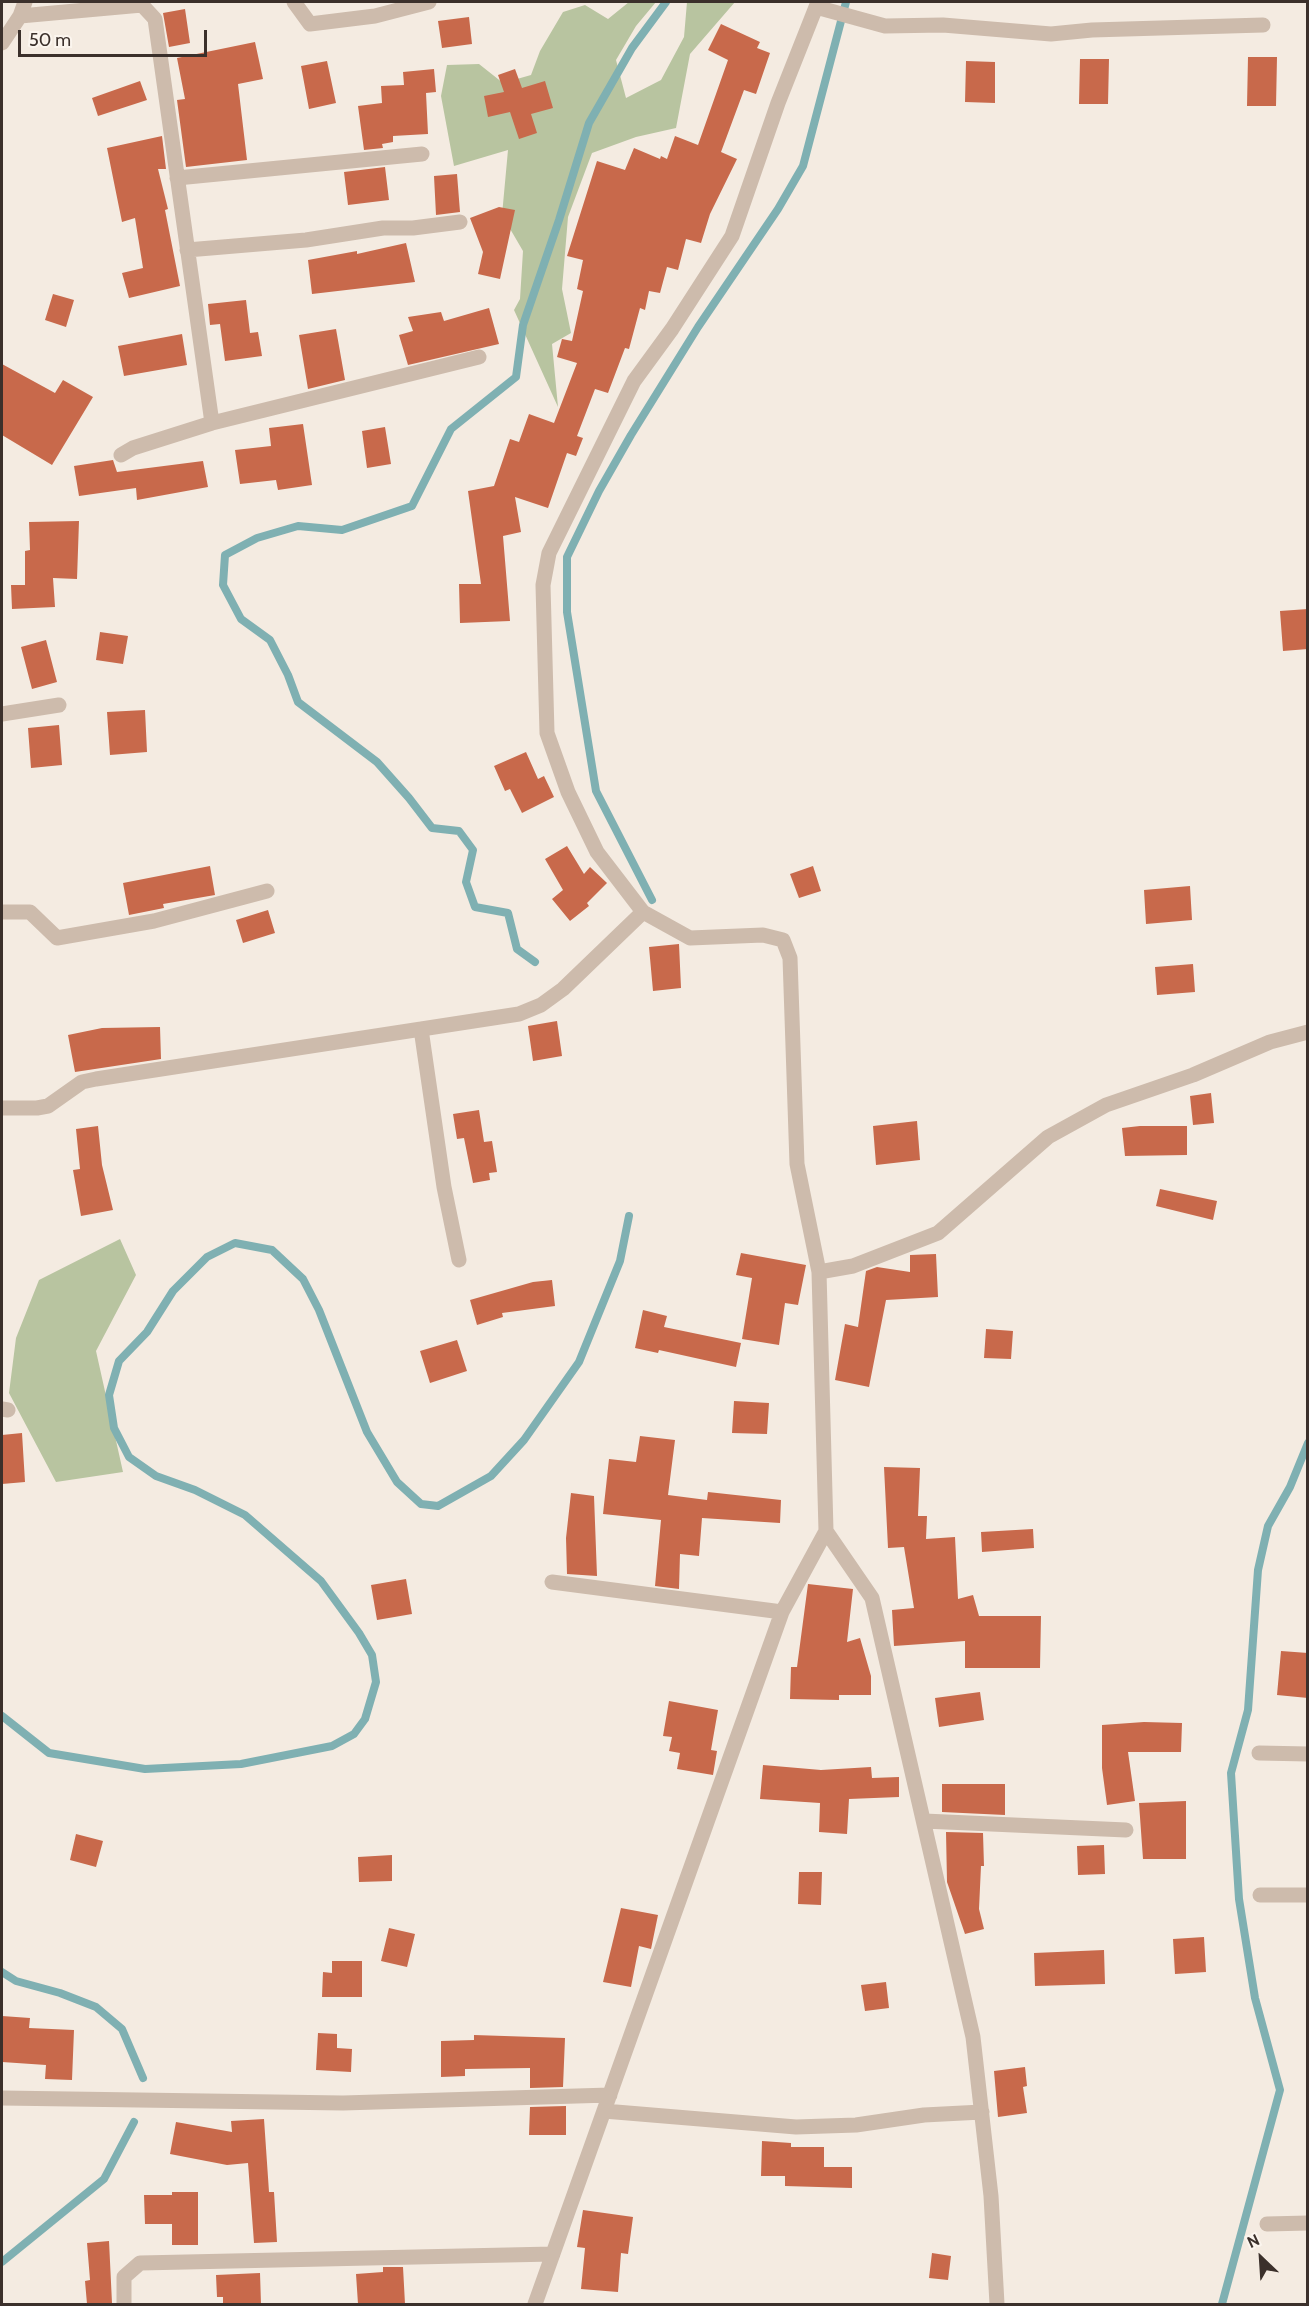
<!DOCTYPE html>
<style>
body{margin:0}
#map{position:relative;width:1309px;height:2306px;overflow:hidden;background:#f4ebe1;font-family:Cabin,sans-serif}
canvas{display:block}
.frame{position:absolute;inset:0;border:3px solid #3b302b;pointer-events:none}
.north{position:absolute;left:1231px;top:2228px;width:60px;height:60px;-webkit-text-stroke:4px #fbf5ee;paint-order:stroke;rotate:335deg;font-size:16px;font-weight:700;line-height:24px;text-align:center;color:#3b302b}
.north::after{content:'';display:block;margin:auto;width:21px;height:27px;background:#3b302b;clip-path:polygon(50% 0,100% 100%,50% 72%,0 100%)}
.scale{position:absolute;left:18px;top:30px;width:189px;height:27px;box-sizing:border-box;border:3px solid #3b302b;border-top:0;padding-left:8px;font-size:18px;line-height:21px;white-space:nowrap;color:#3b302b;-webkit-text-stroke:4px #fbf5ee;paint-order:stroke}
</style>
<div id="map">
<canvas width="1309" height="2306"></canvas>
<div class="frame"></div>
<div class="north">N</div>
<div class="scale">50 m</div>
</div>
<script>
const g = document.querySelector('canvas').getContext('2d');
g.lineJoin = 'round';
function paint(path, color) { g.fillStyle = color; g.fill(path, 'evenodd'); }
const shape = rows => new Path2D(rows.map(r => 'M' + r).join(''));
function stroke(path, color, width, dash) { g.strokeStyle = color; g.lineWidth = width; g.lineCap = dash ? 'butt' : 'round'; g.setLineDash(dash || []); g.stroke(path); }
paint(shape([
 [629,2,656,2,636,26,616,60,626,98,661,80,684,37,687,2,735,2,690,54,676,128,636,137,592,153,568,217,562,289,571,333,552,344,558,407,514,310,520,299,523,251,502,215,508,150,454,166,441,96,447,65,479,64,503,83,531,75,540,51,563,12,585,5,608,19],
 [120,1239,136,1275,96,1351,123,1472,56,1482,9,1393,16,1338,39,1280]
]), '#b8c4a0');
stroke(shape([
 [652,900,596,791,567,612,567,557,599,491,631,435,698,327,778,209,803,166,846,2],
 [535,962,517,949,508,913,475,907,466,882,473,850,459,831,432,828,409,798,377,762,298,702,288,675,270,640,241,619,223,585,225,555,257,538,298,526,342,530,412,506,451,429,516,377,523,325,559,220,589,123,632,48,666,2],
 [2,1716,49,1753,145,1769,241,1764,332,1746,354,1734,365,1719,376,1682,372,1655,359,1633,321,1581,245,1515,195,1490,156,1476,129,1457,114,1428,109,1395,119,1361,147,1332,173,1291,207,1257,235,1243,272,1250,303,1279,319,1310,367,1432,397,1482,421,1504,438,1506,491,1476,524,1440,579,1362,620,1261,629,1216],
 [2,1972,16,1981,60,1993,96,2007,122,2029,143,2078],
 [2,2262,104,2179,134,2122],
 [1222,2304,1280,2090,1255,1998,1239,1899,1231,1773,1248,1710,1258,1570,1268,1526,1290,1487,1308,1443]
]), '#7fb0b2', 8);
paint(shape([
 [185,9,190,43,169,47,163,13],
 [469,17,472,44,442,48,438,21],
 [721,24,760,42,757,48,770,53,756,94,744,90,721,152,737,159,710,214,701,243,686,239,678,270,667,267,660,293,649,291,645,310,640,308,629,349,625,348,608,393,595,389,577,436,583,438,576,456,567,453,548,508,515,497,521,532,503,536,510,621,460,623,459,584,481,584,468,491,494,486,510,439,519,442,529,414,554,423,577,363,557,357,562,339,572,341,583,291,577,289,583,260,567,256,597,161,625,170,634,148,660,159,661,156,667,159,675,136,698,145,728,60,708,50],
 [255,42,263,79,238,84,247,160,186,167,177,100,185,99,177,58],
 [1248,57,1277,57,1276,106,1247,106],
 [1080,59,1109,59,1108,104,1079,104],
 [327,61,336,103,309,109,301,66],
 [966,61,995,62,995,103,965,102],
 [434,69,436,92,426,93,428,134,393,136,393,142,382,144,383,148,364,150,358,106,382,103,381,86,404,85,403,72],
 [515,69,522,88,545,81,553,108,531,114,537,133,519,139,510,112,488,117,484,96,504,92,498,75],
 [140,81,147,100,98,116,92,98],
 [162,136,166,169,158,169,168,209,165,210,180,286,129,298,122,273,143,268,135,218,122,222,107,148],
 [385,167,389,200,348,205,344,172],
 [457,174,460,212,436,215,434,176],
 [499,207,515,210,500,279,478,274,483,252,470,218],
 [406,243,415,282,312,294,308,260,357,251,357,254],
 [53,294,74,300,66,327,45,320],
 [246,300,250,333,258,332,262,356,225,361,220,324,210,325,208,304],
 [489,308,499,344,408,365,399,335,413,331,408,317,441,312,444,321],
 [336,329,345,380,308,389,299,335],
 [182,334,187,365,124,376,118,346],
 [2,364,55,393,63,380,93,397,52,465,2,435],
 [303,424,312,485,278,490,276,480,240,484,235,450,271,446,269,428],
 [385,427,391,464,367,468,362,431],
 [113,460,117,472,203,461,208,487,137,500,136,488,79,496,74,466],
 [79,521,77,579,53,578,55,607,12,609,11,585,25,585,25,551,30,550,29,522],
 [1308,609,1308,649,1283,651,1280,611],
 [100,632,128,636,123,664,96,660],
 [46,640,57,682,32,689,21,647],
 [145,710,147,752,110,755,107,712],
 [59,725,62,765,31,768,28,728],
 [526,752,538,779,544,776,554,797,522,813,510,789,505,791,494,766],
 [567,846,584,874,590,867,607,883,587,903,589,906,570,921,552,899,563,890,545,859],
 [210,866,215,895,163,904,164,908,129,915,123,883],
 [813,866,821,891,799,898,790,874],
 [1190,886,1192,920,1146,924,1144,890],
 [268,910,275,933,243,943,236,920],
 [679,944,681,988,653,991,649,947],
 [1193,964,1195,992,1157,995,1155,967],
 [557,1021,562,1056,533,1061,528,1026],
 [160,1027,161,1059,75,1072,68,1035,102,1028],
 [1211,1093,1214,1123,1193,1125,1190,1096],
 [479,1110,484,1142,492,1141,497,1172,489,1173,490,1180,473,1183,464,1138,457,1139,453,1114],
 [917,1121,920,1160,876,1165,873,1126],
 [98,1126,102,1165,113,1210,81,1216,73,1170,80,1169,76,1129],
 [1140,1126,1187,1126,1187,1155,1125,1156,1122,1128],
 [1160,1189,1217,1201,1213,1220,1156,1206],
 [741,1253,806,1265,798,1305,785,1303,779,1345,742,1339,752,1278,736,1275],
 [936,1254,938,1297,886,1300,869,1387,835,1380,845,1324,858,1327,866,1271,877,1267,910,1272,910,1255],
 [552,1280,555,1306,502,1313,503,1317,477,1325,470,1300,533,1282],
 [643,1310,667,1316,664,1327,741,1343,736,1367,659,1350,658,1353,635,1348],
 [986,1329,1013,1331,1011,1359,984,1358],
 [457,1340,467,1371,430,1383,420,1351],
 [734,1401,769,1403,767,1434,732,1433],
 [22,1433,25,1482,2,1484,2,1435],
 [640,1436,675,1440,668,1495,707,1500,708,1492,781,1500,780,1523,702,1518,699,1556,680,1554,679,1589,655,1586,661,1520,603,1514,609,1459,636,1462],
 [884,1467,920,1468,918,1516,927,1516,926,1539,955,1537,958,1599,973,1595,979,1616,1041,1616,1040,1668,965,1668,965,1641,894,1646,892,1610,914,1608,904,1547,888,1548],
 [571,1493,594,1496,597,1576,567,1574,566,1538],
 [1033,1529,1034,1548,982,1552,981,1532],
 [406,1579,412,1614,377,1620,371,1585],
 [808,1584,853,1589,847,1642,860,1638,871,1676,871,1695,839,1695,839,1700,790,1699,791,1667,797,1667],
 [1281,1651,1308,1653,1308,1698,1277,1695],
 [980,1692,984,1720,939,1727,935,1698],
 [669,1701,718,1710,711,1750,717,1751,713,1775,677,1769,680,1753,669,1751,672,1737,663,1736],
 [1144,1722,1182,1723,1181,1752,1128,1752,1135,1801,1107,1805,1102,1768,1102,1725],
 [763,1765,821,1770,871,1767,872,1778,899,1777,899,1797,849,1799,847,1834,819,1832,820,1803,760,1799],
 [942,1784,1005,1784,1005,1815,942,1812],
 [1186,1801,1186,1859,1143,1859,1139,1803],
 [946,1832,983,1833,984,1866,981,1866,979,1909,984,1929,965,1934,947,1882],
 [76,1834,103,1841,96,1867,70,1860],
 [1104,1845,1105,1874,1078,1875,1077,1846],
 [392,1855,392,1881,359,1882,358,1857],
 [799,1872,822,1872,821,1905,798,1904],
 [621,1908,658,1915,651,1949,639,1946,631,1987,603,1982],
 [389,1928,415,1934,407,1967,381,1961],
 [1204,1937,1206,1972,1175,1974,1173,1939],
 [1104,1950,1105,1984,1035,1986,1034,1953],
 [332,1961,362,1961,362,1997,322,1997,323,1972,332,1973],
 [886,1982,889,2008,865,2011,861,1985],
 [2,2016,30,2018,29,2028,74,2030,72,2080,45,2079,46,2065,2,2062],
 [318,2033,337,2034,337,2048,352,2049,351,2072,316,2070],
 [474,2035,565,2038,563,2087,530,2088,530,2068,465,2069,465,2076,441,2077,441,2041,474,2040],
 [1025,2067,1027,2086,1023,2087,1027,2113,998,2117,994,2071],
 [566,2106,566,2135,529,2135,530,2107],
 [264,2119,269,2192,274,2192,277,2242,254,2243,248,2163,227,2165,170,2154,176,2122,232,2132,231,2121],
 [762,2141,791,2143,791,2147,824,2147,824,2167,852,2167,852,2188,785,2186,785,2176,761,2176],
 [172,2192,198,2192,198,2245,172,2245,172,2224,145,2224,144,2195,172,2195],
 [583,2210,633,2217,628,2254,621,2253,618,2292,581,2289,585,2248,577,2247],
 [109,2241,112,2303,87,2304,85,2281,90,2280,87,2243],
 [932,2253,951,2256,948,2280,929,2278],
 [383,2267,403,2267,405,2304,358,2304,356,2274,383,2272],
 [260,2273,261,2304,223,2304,223,2297,217,2297,216,2275]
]), '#c8694b');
stroke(shape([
 [294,2,310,24,375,16,429,2],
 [818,2,778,103,732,236,672,329,634,381,549,553,543,585,547,733,568,792,597,852,643,912,690,938,763,935,783,940,790,958,797,1164,819,1272,826,1531],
 [816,7,885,26,943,25,1051,34,1092,30,1263,25],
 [20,16,142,5,155,19,212,423],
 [2,43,20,16,25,2],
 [177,178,422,154],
 [187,250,306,240,383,228,413,228,460,222],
 [121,455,133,448,212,423,479,357],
 [2,714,59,705],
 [2,912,30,912,57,938,154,921,267,891],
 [421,1029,444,1187,459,1260],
 [2,1108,37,1108,48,1106,82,1082,96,1079,519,1014,541,1005,563,989,643,912],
 [819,1272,853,1266,938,1233,1048,1137,1106,1105,1193,1075,1270,1042,1308,1032],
 [2,1409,8,1410],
 [552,1582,782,1612],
 [1259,1753,1308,1754],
 [924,1821,1126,1830],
 [1260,1895,1308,1895],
 [2,2098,343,2103,610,2095],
 [604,2111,796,2127,856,2125,924,2115,982,2112],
 [1267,2224,1308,2223],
 [124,2304,124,2277,140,2263,553,2254],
 [535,2304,782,1612,826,1531,872,1598,973,2037,991,2196,997,2304]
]), '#cdbbac', 15);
</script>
